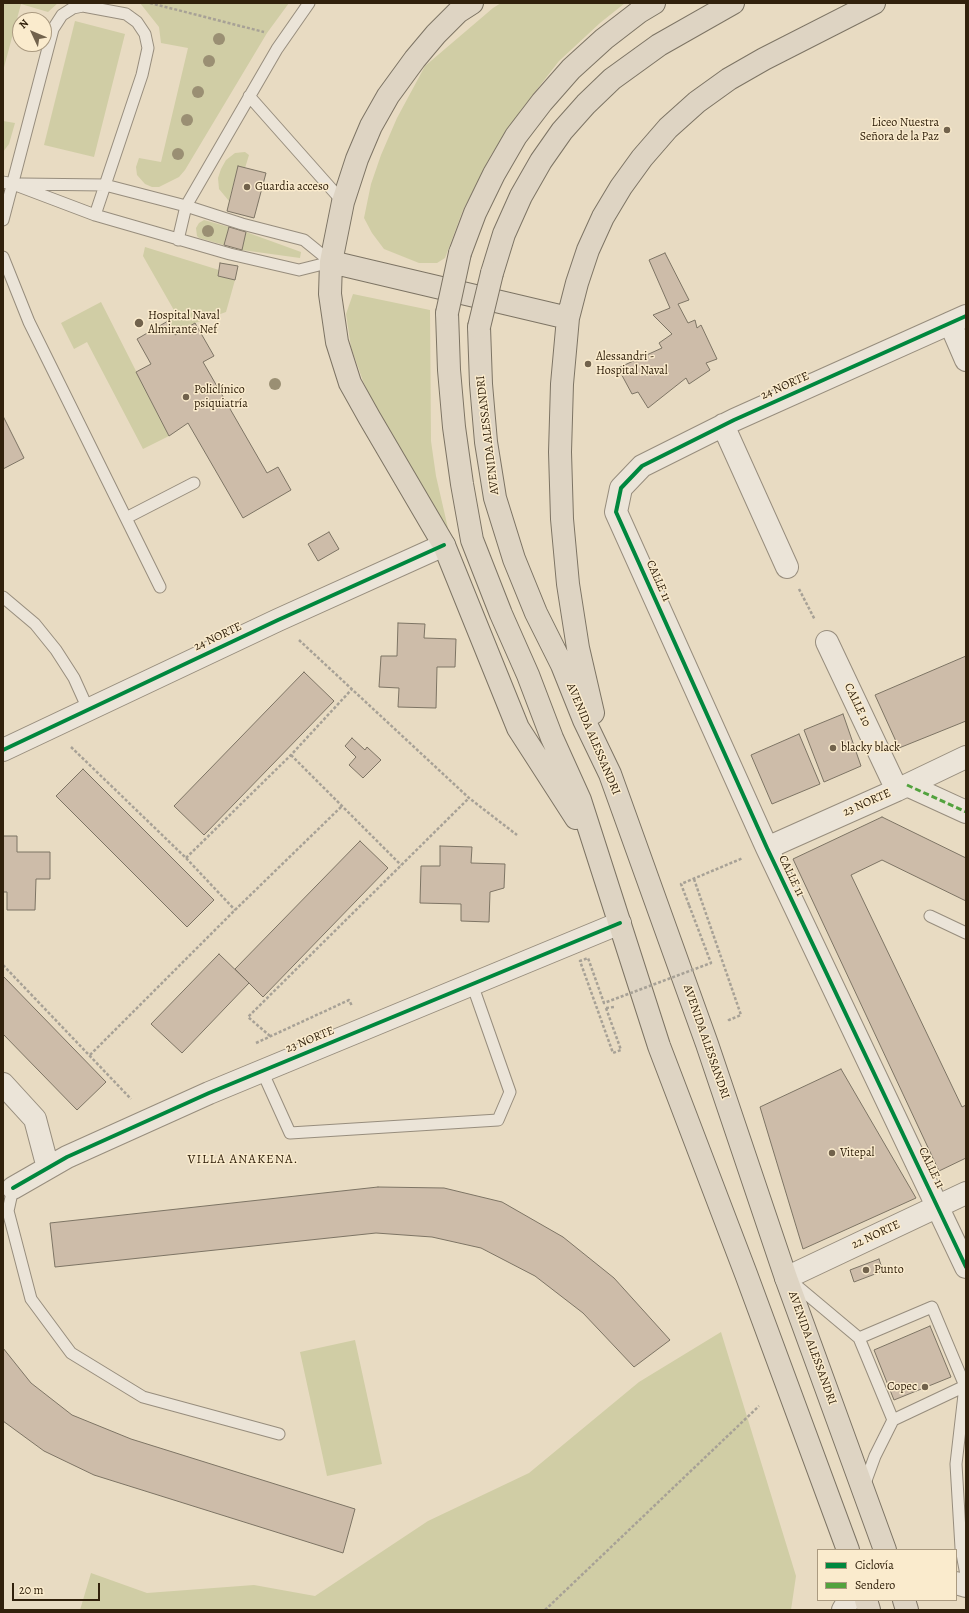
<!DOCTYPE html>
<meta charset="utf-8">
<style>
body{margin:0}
#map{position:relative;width:969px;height:1613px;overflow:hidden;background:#e8dbc2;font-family:Alegreya,serif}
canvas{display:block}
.frame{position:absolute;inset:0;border:4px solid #31210c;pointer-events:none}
.legend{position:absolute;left:817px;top:1549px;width:140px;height:52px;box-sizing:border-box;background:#faebcd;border:1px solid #aa9a80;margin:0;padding:5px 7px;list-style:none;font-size:12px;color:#31210c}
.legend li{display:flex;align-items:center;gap:8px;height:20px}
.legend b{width:20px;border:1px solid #aa9a80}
.north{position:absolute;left:12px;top:12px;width:40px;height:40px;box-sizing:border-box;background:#faebcd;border:1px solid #aa9a80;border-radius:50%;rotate:314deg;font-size:11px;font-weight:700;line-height:16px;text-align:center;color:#31210c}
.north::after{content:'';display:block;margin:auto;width:14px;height:18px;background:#71624c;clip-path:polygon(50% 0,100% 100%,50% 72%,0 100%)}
.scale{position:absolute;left:12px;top:1583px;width:88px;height:18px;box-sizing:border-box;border:2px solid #31210c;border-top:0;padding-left:5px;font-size:12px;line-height:14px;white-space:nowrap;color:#31210c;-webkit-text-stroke:3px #faebcd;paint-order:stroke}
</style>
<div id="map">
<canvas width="969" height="1613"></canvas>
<div class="frame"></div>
<ul class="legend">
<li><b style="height:5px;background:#00873e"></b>Ciclovía</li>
<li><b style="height:5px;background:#52a23e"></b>Sendero</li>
</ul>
<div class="north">N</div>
<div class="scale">20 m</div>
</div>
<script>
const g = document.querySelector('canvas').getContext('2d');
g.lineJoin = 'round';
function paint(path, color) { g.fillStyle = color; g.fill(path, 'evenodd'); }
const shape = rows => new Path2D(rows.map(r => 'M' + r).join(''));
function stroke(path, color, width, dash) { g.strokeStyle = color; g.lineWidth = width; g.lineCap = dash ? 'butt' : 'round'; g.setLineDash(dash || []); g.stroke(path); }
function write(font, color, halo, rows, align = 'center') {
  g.font = font + ' Alegreya,serif'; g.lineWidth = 3; g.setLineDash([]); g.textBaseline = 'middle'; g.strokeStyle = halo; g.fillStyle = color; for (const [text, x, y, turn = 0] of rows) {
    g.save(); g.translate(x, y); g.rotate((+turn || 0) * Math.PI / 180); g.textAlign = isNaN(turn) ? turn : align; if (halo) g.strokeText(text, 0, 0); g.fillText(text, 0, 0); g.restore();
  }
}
paint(shape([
 [3,3,58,3,48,12,21,4,3,71],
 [140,3,289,3,267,33,185,170,179,177,159,187,152,187,145,184,137,175,136,167,139,158,161,162,188,48,161,43,159,27],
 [501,3,625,3,600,23,559,61,521,110,491,155,463,210,445,258,437,263,419,263,384,249,372,233,364,218,371,184,381,155,397,118,425,66,493,8],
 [75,21,125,34,94,157,44,145],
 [3,121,15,123,9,144,3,152],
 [245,152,249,155,245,168,238,166,229,201,219,189,218,178,221,169,226,160,235,153],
 [204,220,229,227,224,245,199,238,197,236,196,228,199,223],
 [246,232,301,252,300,258,242,250],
 [145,247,219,270,218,276,235,280,226,312,195,323,175,335,165,317,175,312,143,256],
 [353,294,430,310,431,441,436,476,450,537,383,425,363,381,351,347,346,314],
 [101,302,169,436,143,449,87,342,74,349,61,323],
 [721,1332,796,1576,791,1610,80,1610,91,1573,147,1593,254,1585,315,1596,428,1521,529,1473,639,1382],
 [355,1340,382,1464,327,1476,300,1352]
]), '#d0cda5');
const building = shape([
 [238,166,266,173,254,218,227,211,238,166],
 [229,227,246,232,242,250,224,245,229,227],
 [665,253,689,300,678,304,688,323,695,320,697,328,701,325,717,359,706,363,710,370,689,384,686,378,648,408,638,392,632,394,618,368,662,348,659,343,672,334,653,315,670,308,649,260,665,253],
 [220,263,238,266,235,280,218,276,220,263],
 [168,321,175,335,195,323,214,356,203,362,267,473,278,467,291,490,243,518,188,423,169,436,136,372,151,364,137,339,168,321],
 [3,416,24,458,3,469,3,416],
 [329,532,339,549,318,561,308,544,329,532],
 [398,623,425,624,424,638,456,639,455,667,437,667,436,708,398,707,399,688,379,687,381,656,397,656,398,623],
 [966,656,966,721,899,748,875,695,966,656],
 [304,672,334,701,204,835,174,806,304,672],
 [843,714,861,766,824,782,804,730,843,714],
 [799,734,820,784,772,804,751,755,799,734],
 [352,738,365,750,367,747,381,760,363,778,349,765,356,757,345,746,352,738],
 [83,769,214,900,187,927,56,796,83,769],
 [882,817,966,858,966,901,882,860,851,875,962,1107,966,1105,966,1158,939,1171,793,859,882,817],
 [3,836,17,836,17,852,50,852,50,879,36,879,35,910,7,910,7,892,3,892,3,836],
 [360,841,388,868,263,997,235,969,360,841],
 [440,846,472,847,471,863,505,864,504,888,490,892,489,922,461,921,461,904,420,903,421,866,440,866,440,846],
 [219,954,249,983,182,1053,151,1024,219,954],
 [3,976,106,1082,77,1110,3,1034,3,976],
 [841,1069,916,1198,803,1249,760,1107,841,1069],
 [378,1187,444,1188,502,1202,563,1237,614,1278,670,1340,634,1367,583,1313,535,1276,481,1248,432,1237,376,1233,55,1267,50,1223,378,1187],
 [879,1259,883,1271,854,1282,850,1270,879,1259],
 [930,1326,951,1377,894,1400,874,1350,930,1326],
 [3,1348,31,1383,72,1415,131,1439,355,1509,343,1553,94,1475,44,1451,3,1421,3,1348]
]);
paint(building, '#cdbca9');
stroke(building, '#7d7464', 1);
const service = shape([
 [249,96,343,202],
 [3,182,13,184,95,215,230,254,299,270,331,262],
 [21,184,105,185,186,206,242,224,304,240,331,262],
 [3,220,53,29,62,15,73,8,83,6,126,14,137,22,145,34,148,48,142,75,95,215],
 [178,240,186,206,277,49,309,3],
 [3,257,29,322,160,587],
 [126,518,194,483],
 [3,597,35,624,56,650,74,678,88,709],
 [930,916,966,933],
 [262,1071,290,1133,498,1120,510,1092,472,984],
 [13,1188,8,1211,31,1299,71,1353,143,1397,279,1434],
 [791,1281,859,1338,893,1420],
 [859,1338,932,1307,965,1386,893,1420,875,1456,864,1486],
 [965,1386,956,1464,961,1548,966,1575]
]);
const minor = shape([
 [966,316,734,420,642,466,621,488,616,512,767,848,966,1267],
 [950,323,966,360],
 [723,425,787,567],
 [827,642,897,790],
 [3,750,278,620,444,545],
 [907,785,966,812],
 [767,848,897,790,966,757],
 [3,1084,35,1119,48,1168],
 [13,1188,67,1157,209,1093,620,923],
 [786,1278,966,1193]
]);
const tertiary = shape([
 [956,1583,966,1586],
 [843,1610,849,1600]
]);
const primary = shape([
 [472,3,458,12,436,34,415,59,388,96,371,126,357,159,343,202,331,262,330,294,337,342,350,383,369,417,444,545,518,728,576,818],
 [460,253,475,213,494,174,516,136,542,102,571,69,604,39,639,12,654,3],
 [331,262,568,318],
 [492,273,504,234,521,196,541,161,562,131,586,104,612,79,659,45,733,3],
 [447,313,449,370,454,427,462,484,472,540,501,614,528,675,552,738,580,800,659,1046,746,1274,848,1550],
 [479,327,481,384,486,442,495,498,514,559,536,613,562,665,584,720,610,774,707,1044,786,1278,885,1550],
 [593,713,578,648,568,584,562,519,560,452,562,384,568,318,577,283,588,250,603,217,621,187,642,158,668,128,697,102,729,79,764,59,874,3],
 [866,1600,869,1610],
 [904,1600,907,1610]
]);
stroke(service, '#978d7d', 13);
stroke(minor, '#978d7d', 24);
stroke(tertiary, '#978d7d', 24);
stroke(primary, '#7d7464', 24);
stroke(shape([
 [150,3,264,32],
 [799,589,815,620],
 [299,640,469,798,517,835],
 [71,747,186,858,235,910],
 [291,755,401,865],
 [186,858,291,755,352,689],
 [694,879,741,1015,729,1020,728,1018],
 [689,905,681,884,743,858],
 [3,965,131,1099],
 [606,1008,614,1007],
 [270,1036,248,1017,469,798],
 [256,1043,349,1000,352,1006],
 [90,1055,235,910,342,806],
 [545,1610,759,1406]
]), '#a7a196', 2.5, [3, 2]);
stroke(service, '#ebe4d8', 11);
stroke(minor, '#ebe4d8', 22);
stroke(tertiary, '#ebe4d8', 22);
stroke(primary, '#ded4c3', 22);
const primaryBridge = shape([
 [447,313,460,253],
 [479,327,492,273]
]);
stroke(primaryBridge, '#7d7464', 24, []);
stroke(shape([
 [606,1008,621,1050,613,1053,580,961,588,958,604,1003,711,963,689,905]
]), '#a7a196', 2.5, [3, 2]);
stroke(primaryBridge, '#ded4c3', 22);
stroke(shape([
 [907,785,966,812]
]), '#52a23e', 3, [6, 3]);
stroke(shape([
 [966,316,734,420,642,466,621,488,616,512,767,848,966,1267],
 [3,750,278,620,444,545],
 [13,1188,67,1157,209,1093,620,923]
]), '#00873e', 4);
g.fillStyle = '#9a8f73';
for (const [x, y] of [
 [219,39],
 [209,61],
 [198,92],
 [187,120],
 [178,154],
 [208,231],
 [275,384]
]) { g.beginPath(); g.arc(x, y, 6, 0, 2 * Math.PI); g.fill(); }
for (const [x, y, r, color] of [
 [947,130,4,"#71624c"],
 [247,187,4,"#71624c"],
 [139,323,5,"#71624c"],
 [588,364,4,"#71624c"],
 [186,397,4,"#71624c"],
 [833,748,4,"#71624c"],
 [832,1153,4,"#71624c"],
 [866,1270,4,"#71624c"],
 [925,1387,4,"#71624c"]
]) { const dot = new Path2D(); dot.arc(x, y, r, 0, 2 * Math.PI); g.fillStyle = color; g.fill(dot); stroke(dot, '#faebcd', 1.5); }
write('12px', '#31210c', '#faebcd', [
 ["Liceo Nuestra",939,123,"right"],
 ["Señora de la Paz",939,137,"right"],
 ["Guardia acceso",255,187],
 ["Hospital Naval",148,316],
 ["Almirante Nef",148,330],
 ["Alessandri -",596,357],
 ["Hospital Naval",596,371],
 ["Policlínico",194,390],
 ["psiquiatría",194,404],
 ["blacky black",841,748],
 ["Vitepal",840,1153],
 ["Punto",874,1270],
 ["Copec",917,1387,"right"]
], 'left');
write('12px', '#31210c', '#faebcd', [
 ["24 NORTE",785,386,-24],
 ["AVENIDA ALESSANDRI",488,435,-97],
 ["CALLE 11",658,581,66],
 ["24 NORTE",218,637,-25],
 ["CALLE 10",857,705,65],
 ["AVENIDA ALESSANDRI",593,739,67],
 ["23 NORTE",867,803,-24],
 ["CALLE 11",791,876,64],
 ["23 NORTE",310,1040,-22],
 ["AVENIDA ALESSANDRI",706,1042,71],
 ["CALLE 11",931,1168,64],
 ["22 NORTE",876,1235,-25],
 ["AVENIDA ALESSANDRI",812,1348,70]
]);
g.letterSpacing = '1px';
write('13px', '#31210c', '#faebcd', [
 ["VILLA ANAKENA.",243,1160]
]);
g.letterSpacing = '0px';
</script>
